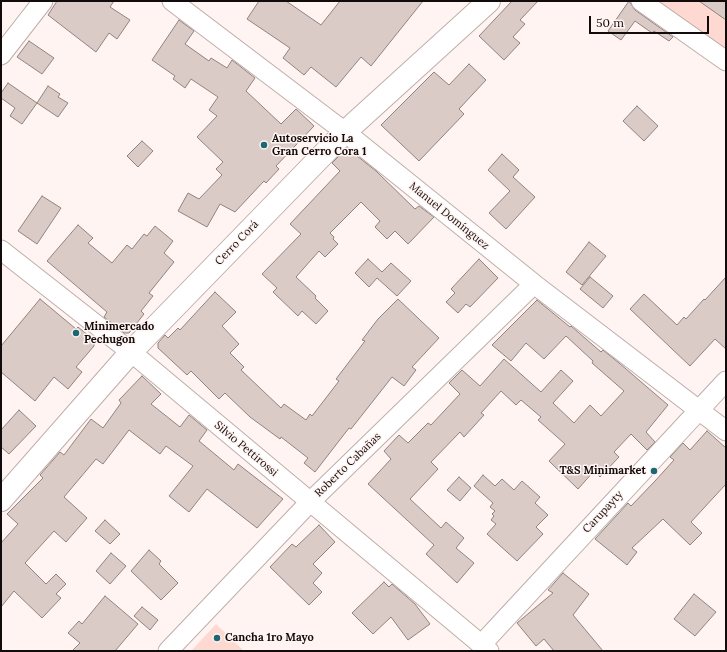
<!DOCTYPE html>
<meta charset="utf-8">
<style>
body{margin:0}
#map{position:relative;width:727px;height:652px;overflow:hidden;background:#fff4f2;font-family:Lora,serif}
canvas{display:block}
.frame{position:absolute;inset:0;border:2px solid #110c0b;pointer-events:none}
.scale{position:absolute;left:589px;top:16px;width:120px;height:18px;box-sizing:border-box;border:2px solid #110c0b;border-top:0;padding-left:5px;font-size:12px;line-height:14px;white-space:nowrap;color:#110c0b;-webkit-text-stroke:3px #fff4f2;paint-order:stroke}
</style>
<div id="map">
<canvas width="727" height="652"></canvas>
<div class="frame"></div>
<div class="scale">50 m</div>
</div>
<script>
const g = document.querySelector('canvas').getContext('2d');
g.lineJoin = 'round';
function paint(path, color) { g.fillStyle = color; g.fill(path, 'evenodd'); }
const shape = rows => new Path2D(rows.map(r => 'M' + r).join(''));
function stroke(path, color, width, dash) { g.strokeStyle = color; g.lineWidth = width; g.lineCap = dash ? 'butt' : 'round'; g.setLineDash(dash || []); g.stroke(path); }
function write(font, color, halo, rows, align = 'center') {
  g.font = font + ' Lora,serif'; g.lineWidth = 3; g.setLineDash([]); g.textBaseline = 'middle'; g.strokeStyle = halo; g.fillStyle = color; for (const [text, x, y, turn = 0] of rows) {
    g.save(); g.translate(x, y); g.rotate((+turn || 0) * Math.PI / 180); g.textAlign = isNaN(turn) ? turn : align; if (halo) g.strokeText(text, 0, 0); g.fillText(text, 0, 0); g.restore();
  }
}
paint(shape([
 [645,1,726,1,726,59],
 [216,624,244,651,191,651]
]), '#fed9d1');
const building = shape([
 [57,1,114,1,110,7,130,20,117,39,109,33,96,52,48,15,57,1],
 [259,1,286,1,321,25,340,1,423,1,371,66,361,57,336,87,311,67,304,75,283,58,290,48,247,19,259,1],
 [512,1,538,1,520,20,525,24,513,37,520,43,504,60,479,36,512,1],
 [629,1,635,10,673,37,669,41,654,31,652,33,635,21,621,40,608,31,629,1],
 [699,1,726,1,726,20,699,1],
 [179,20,194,31,185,44,209,61,211,58,227,68,232,60,255,78,246,91,281,124,296,109,314,126,276,166,279,169,266,183,264,181,235,212,220,204,207,227,178,211,188,193,199,199,222,175,216,169,223,162,197,137,217,116,209,110,218,97,191,79,185,88,173,79,175,76,152,60,179,20],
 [29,41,54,58,42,74,17,57,29,41],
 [469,64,486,80,459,109,464,114,419,161,381,125,434,72,449,85,469,64],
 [8,83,37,103,22,124,10,116,15,108,1,98,1,93,8,83],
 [48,86,60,94,58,97,68,103,58,117,37,103,48,86],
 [637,106,658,126,644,141,623,121,637,106],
 [142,141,153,151,138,167,127,156,142,141],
 [347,148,376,171,415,209,419,206,434,217,408,244,395,231,387,239,375,227,380,221,361,202,330,233,334,237,333,239,338,244,325,257,319,251,296,277,316,296,315,298,328,311,316,324,302,311,298,316,273,292,277,288,262,274,301,234,290,224,340,171,332,163,347,148],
 [502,154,519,170,513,177,535,197,506,229,489,213,510,191,488,170,502,154],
 [42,196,61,208,37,244,18,231,42,196],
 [78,225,93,238,88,243,112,263,127,245,132,249,144,234,147,236,155,226,173,241,164,253,174,262,149,293,153,296,141,311,144,314,129,333,124,333,104,317,107,312,47,261,78,225],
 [589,242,606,256,582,285,566,272,589,242],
 [368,259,382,272,391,263,411,281,397,296,377,278,369,287,355,273,368,259],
 [479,259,498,278,470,307,466,304,458,313,446,302,455,293,451,289,479,259],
 [590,277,613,296,603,308,580,289,590,277],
 [726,277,726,349,715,339,690,366,630,309,644,294,677,325,684,317,686,319,704,299,705,300,726,277],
 [215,292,236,312,222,326,239,344,230,353,244,367,241,370,281,408,284,404,306,420,310,414,312,416,339,381,336,379,365,341,362,340,378,319,398,299,439,338,412,367,416,370,404,386,392,377,351,429,349,428,315,472,304,463,308,458,281,437,280,439,250,417,225,393,219,399,191,371,187,375,158,348,158,343,165,335,168,338,178,328,180,330,215,292],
 [40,299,76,329,78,327,94,340,94,346,76,367,82,372,68,389,54,377,35,401,1,372,1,346,40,299],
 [537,300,570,327,571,326,601,352,603,350,619,363,668,405,646,432,655,442,647,450,631,434,614,452,619,457,600,477,594,471,578,489,549,461,565,444,538,420,541,417,521,400,516,405,501,391,481,413,484,415,464,437,460,432,431,462,438,469,410,499,441,528,446,522,464,538,456,548,474,563,457,583,426,554,434,545,368,484,391,459,384,451,399,435,408,443,428,423,431,425,460,394,449,383,462,370,480,386,504,359,541,392,561,370,573,381,553,403,574,423,590,405,601,416,624,391,592,363,593,361,566,336,544,359,526,343,511,361,492,345,537,300],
 [142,376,161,394,151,404,180,427,189,415,207,430,199,441,234,470,238,464,283,499,257,528,207,489,189,512,169,496,193,466,166,446,160,454,129,430,103,464,96,459,64,497,87,518,66,542,54,531,25,563,46,584,56,574,66,584,56,594,61,598,42,618,14,591,1,607,1,543,18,524,7,514,43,478,40,475,60,452,64,455,91,419,103,428,121,403,119,400,142,376],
 [19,410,36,426,9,454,1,447,1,430,19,410],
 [707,431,726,448,726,484,691,522,702,533,690,545,663,519,632,548,637,552,627,565,595,539,628,503,631,506,655,481,674,460,670,457,683,443,690,450,707,431],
 [483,475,495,486,502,479,514,490,522,481,540,497,535,503,548,515,536,527,543,534,517,561,487,534,496,524,491,520,494,516,492,514,495,511,490,507,493,503,474,486,483,475],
 [459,477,471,488,460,501,447,490,459,477],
 [105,520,120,534,110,544,95,531,105,520],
 [319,525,335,542,313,564,322,573,313,583,322,592,309,605,270,567,292,544,296,547,319,525],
 [149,550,161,561,159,564,178,583,161,600,131,571,149,550],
 [111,553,126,566,110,584,96,571,111,553],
 [563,573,589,594,573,615,603,651,554,651,544,639,536,646,517,623,553,593,548,590,563,573],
 [384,582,389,587,392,584,415,604,430,624,408,640,391,617,373,634,352,613,384,582],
 [694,594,716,612,695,636,674,619,694,594],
 [105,596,138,624,115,651,72,651,80,643,68,633,79,621,82,624,105,596],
 [142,607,158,620,150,630,134,616,142,607]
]);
paint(building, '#dbcbc7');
stroke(building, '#92827e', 1);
const street = shape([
 [172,1,345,132,534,284,726,431],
 [641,1,726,61],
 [1,55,43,1],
 [1,250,131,352,489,651],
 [481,645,726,381],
 [168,651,310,502,534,284]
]);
const secondary = shape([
 [1,500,131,352,345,132,489,1]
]);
stroke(street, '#beaeaa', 21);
stroke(secondary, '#beaeaa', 24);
stroke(street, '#fff', 19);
stroke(secondary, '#fff', 22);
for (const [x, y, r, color] of [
 [264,145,4,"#1d6673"],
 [76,333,4,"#1d6673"],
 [654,471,4,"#1d6673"],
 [217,638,4,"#1d6673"]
]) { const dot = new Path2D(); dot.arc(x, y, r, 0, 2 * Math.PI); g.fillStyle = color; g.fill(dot); stroke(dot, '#fff4f2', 1.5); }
write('bold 11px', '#110c0b', '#fff4f2', [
 ["Autoservicio La",272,139],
 ["Gran Cerro Cora 1",272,152],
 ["Minimercado",84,327],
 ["Pechugon",84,340],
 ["T&S Minimarket",646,471,"right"],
 ["Cancha 1ro Mayo",225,638]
], 'left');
write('11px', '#110c0b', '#fff4f2', [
 ["Manuel Domínguez",449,216,39],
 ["Cerro Corá",237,243,-46],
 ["Silvio Pettirossi",246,449,40],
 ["Roberto Cabañas",348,465,-44],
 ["Carupayty",603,512,-47]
]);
</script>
